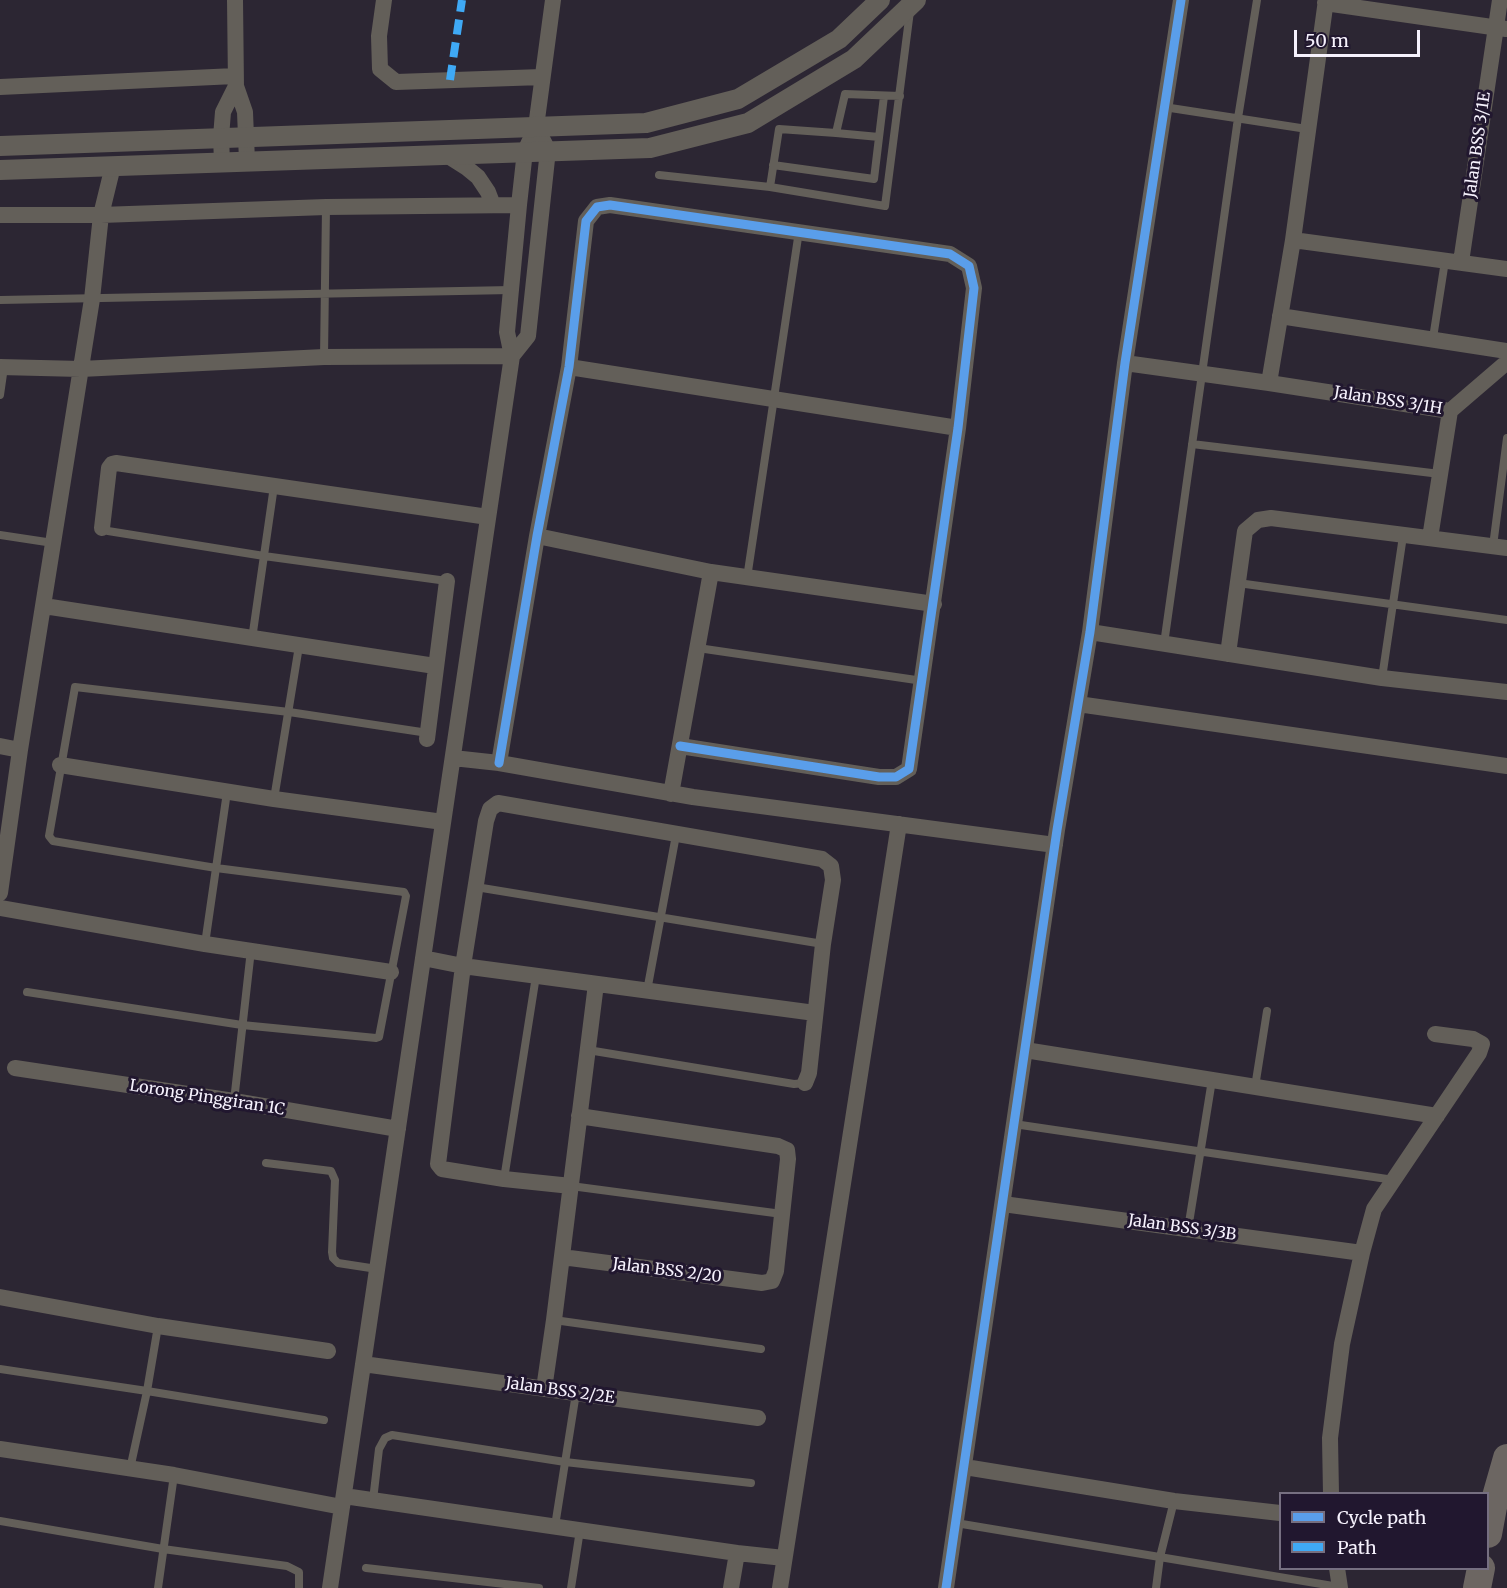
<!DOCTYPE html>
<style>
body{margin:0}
#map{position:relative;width:1507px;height:1588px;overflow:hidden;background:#2c2633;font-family:Merriweather,serif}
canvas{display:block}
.legend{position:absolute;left:1279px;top:1492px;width:210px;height:78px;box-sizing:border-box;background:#21172f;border:2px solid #766f81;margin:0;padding:8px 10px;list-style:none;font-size:18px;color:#f6f2fd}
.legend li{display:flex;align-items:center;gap:12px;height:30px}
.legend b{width:30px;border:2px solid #766f81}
.scale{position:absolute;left:1294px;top:30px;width:126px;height:27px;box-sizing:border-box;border:3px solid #f6f2fd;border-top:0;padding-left:8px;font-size:18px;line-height:21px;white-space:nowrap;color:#f6f2fd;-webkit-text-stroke:4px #21172f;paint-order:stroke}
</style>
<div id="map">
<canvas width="1507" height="1588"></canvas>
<ul class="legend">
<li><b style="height:8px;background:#5a9eea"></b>Cycle path</li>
<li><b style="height:8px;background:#3fa9f5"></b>Path</li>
</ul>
<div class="scale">50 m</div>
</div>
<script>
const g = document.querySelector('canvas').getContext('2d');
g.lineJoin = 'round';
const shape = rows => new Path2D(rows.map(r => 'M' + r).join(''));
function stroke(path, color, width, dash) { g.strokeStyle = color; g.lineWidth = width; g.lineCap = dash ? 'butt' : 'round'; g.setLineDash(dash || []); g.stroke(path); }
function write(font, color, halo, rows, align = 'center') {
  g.font = font + ' Merriweather,serif'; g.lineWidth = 6; g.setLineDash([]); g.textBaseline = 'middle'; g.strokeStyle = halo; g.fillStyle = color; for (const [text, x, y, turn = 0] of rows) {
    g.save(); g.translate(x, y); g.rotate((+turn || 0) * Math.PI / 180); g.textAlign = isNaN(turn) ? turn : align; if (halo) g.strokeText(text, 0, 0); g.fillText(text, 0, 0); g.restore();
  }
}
stroke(shape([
 [1164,107,1307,129],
 [836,133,879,137],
 [773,165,874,179,884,96],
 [659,175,770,187,885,206,910,11],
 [770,187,779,129,836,133,845,94,900,96],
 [0,300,511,290],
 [1433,338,1445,261],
 [324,357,326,207],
 [0,395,4,367],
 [1192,444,1440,474],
 [102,528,108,531,264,556,447,581],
 [0,535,53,543],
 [1493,546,1507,438],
 [747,578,799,231],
 [1238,583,1507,620],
 [252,639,274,486],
 [1164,644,1238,118,1257,0],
 [698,648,923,681],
 [1382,678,1403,536],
 [274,799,299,646],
 [476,887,823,944],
 [205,944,227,792],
 [647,991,676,835],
 [27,992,242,1025,376,1038,379,1037,406,896,404,892,216,868,53,841,49,836,75,687,289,712,428,733],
 [588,1050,794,1084,805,1083],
 [1255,1087,1267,1011],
 [234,1101,251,950],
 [1014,1124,1394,1180],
 [266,1163,331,1171,335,1180,332,1252,333,1258,338,1263,377,1269],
 [504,1179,536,976],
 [571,1186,782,1214],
 [1188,1229,1212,1080],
 [554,1320,761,1349],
 [0,1369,147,1391,324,1420],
 [130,1469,147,1391,158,1326],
 [373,1500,379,1449,385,1438,392,1435,565,1462,751,1483],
 [0,1521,163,1549,287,1566,299,1572,299,1588],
 [956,1523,1339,1587],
 [555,1526,576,1393],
 [366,1568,539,1588],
 [158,1588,174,1475],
 [571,1588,580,1530],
 [1156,1588,1160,1557,1174,1501]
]), '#635f59', 8);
stroke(shape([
 [235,0,236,86],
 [384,0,379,36,380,69,396,82,542,77],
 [1325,3,1506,29],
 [0,87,235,76],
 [445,154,467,168,478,177,488,192,493,205],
 [222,162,221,137,223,112,236,86,245,112,247,161],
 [0,215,101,215,326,207,519,205],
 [1293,240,1507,269],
 [1461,262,1500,0],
 [1280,316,1507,351],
 [512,356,528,336,548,150,536,127],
 [1125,363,1269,383,1293,240,1326,0],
 [0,367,81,369,324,357,512,356],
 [569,367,958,428],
 [1269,383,1450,411,1430,538],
 [1450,411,1507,362],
 [102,528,109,468,112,464,116,463,488,517],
 [537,536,711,572,934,604],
 [44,606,435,666],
 [1090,632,1382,678,1507,692],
 [1228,654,1245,531,1258,520,1271,518,1507,548],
 [1078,704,1507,766],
 [427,739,447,581],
 [0,746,20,750],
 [453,758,499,763,693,797,1055,845],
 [499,763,537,536,569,367,586,221,597,207,610,205,950,254,969,266,974,288,958,428,909,769,896,777,879,777,680,746],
 [60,765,274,799,443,822],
 [671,794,711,572],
 [0,893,20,750,92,299,101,215,113,166],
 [0,908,205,944,391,972],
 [423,958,463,966,815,1013],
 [1025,1050,1437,1116],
 [15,1068,234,1101,398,1129],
 [571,1186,504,1179,442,1169,438,1164,463,966,486,821,490,809,498,803,822,859,831,866,833,880,823,944,809,1073,805,1083],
 [1003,1204,1362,1253],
 [562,1257,762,1283,772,1281,776,1271,788,1159,787,1150,778,1146,579,1116],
 [0,1297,158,1326,328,1351],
 [363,1364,758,1418],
 [544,1389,554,1320,596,984],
 [0,1449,174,1475,342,1507],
 [965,1467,1174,1501,1280,1513],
 [1331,1494,1330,1438,1342,1344,1362,1253,1374,1209,1479,1053,1482,1044,1473,1039,1435,1034],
 [344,1496,737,1553,731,1588],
 [737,1553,784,1558],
 [1337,1568,1340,1588],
 [330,1588,512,356,507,332,519,205,525,151,536,127,553,0],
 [780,1588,899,824],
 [946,1588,1057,830,1090,632,1125,363,1181,0]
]), '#635f59', 16);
stroke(shape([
 [0,146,646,123,738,99,839,39,880,0],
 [0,170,650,148,748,123,854,59,916,0]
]), '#635f59', 20);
stroke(shape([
 [1488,1534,1493,1507,1507,1458],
 [1477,1588,1481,1568]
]), '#6c6662', 28);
stroke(shape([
 [450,80,462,0]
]), '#3fa9f5', 8, [15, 8]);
stroke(shape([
 [499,763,537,536,569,367,586,221,597,207,610,205,950,254,969,266,974,288,958,428,909,769,896,777,879,777,680,746],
 [946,1588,1057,830,1090,632,1125,363,1181,0]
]), '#5a9eea', 9);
write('16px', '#f6f2fd', '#21172f', [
 ["Jalan BSS 3/1E",1478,145,-82],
 ["Jalan BSS 3/1H",1388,401,9],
 ["Lorong Pinggiran 1C",207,1098,9],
 ["Jalan BSS 3/3B",1182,1228,8],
 ["Jalan BSS 2/20",667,1271,7],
 ["Jalan BSS 2/2E",560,1391,8]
]);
</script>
